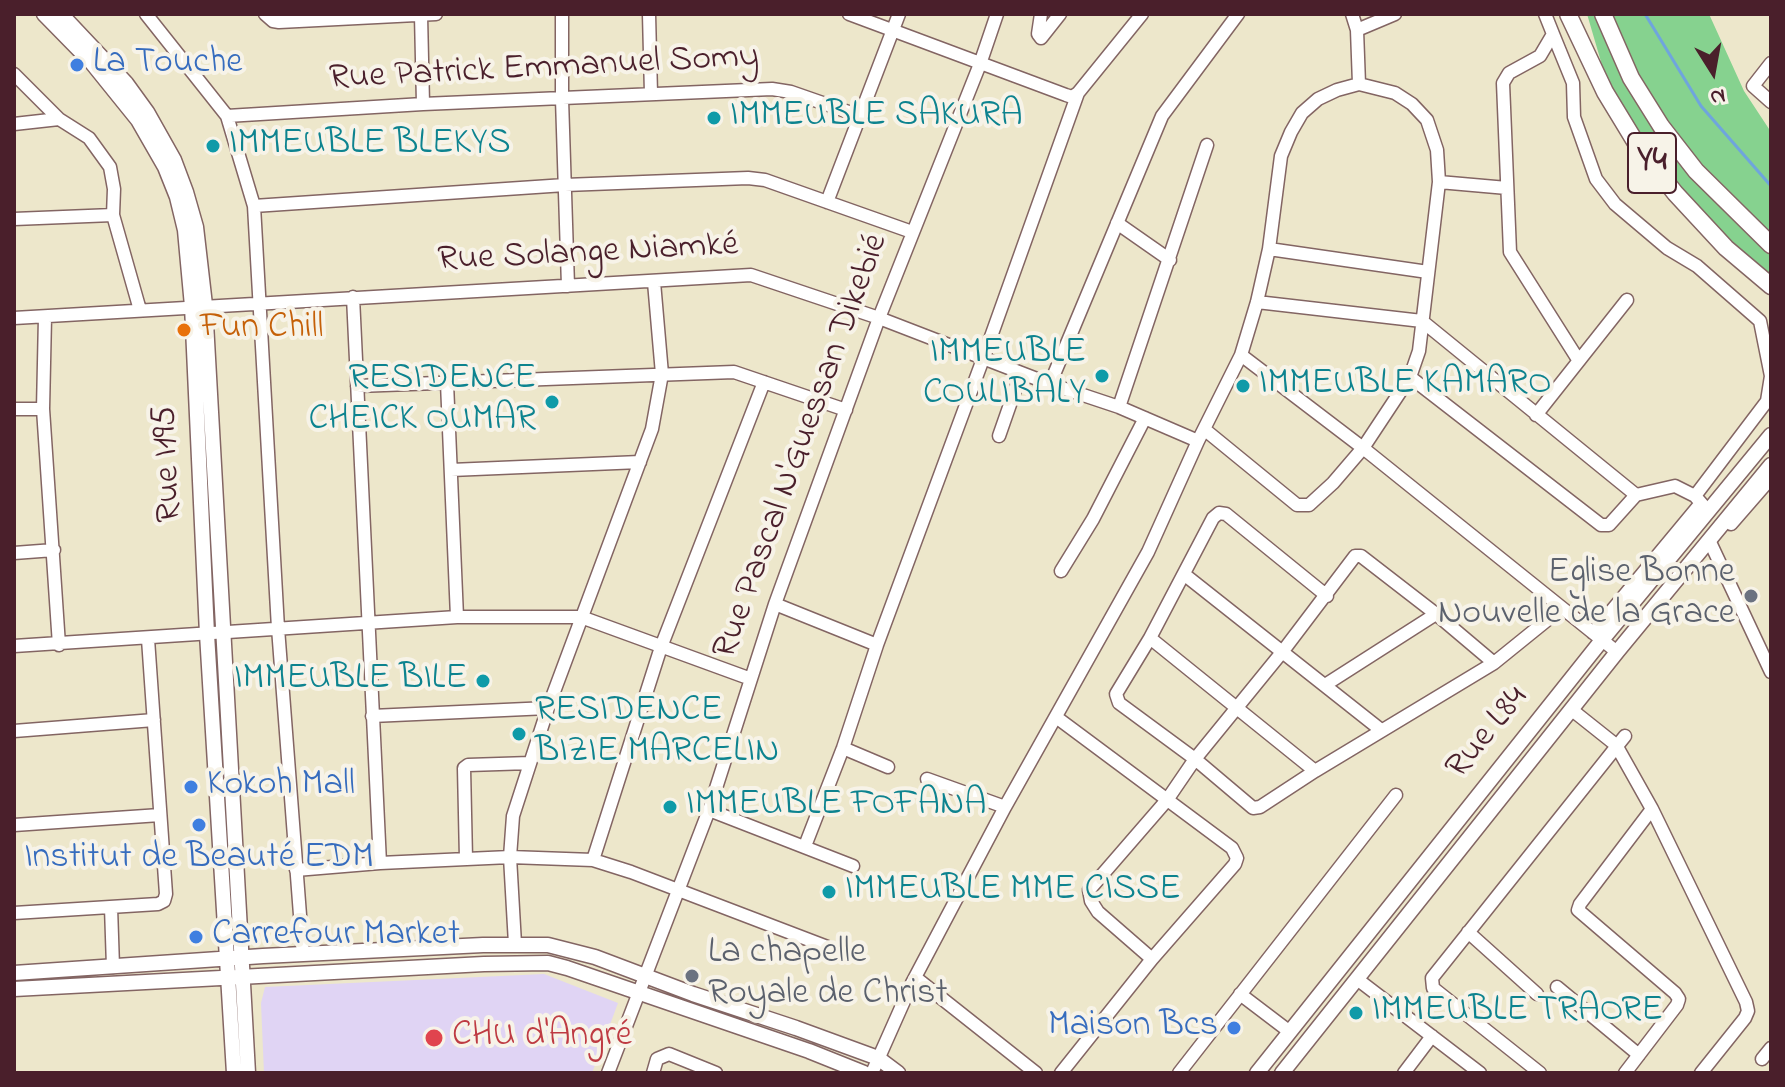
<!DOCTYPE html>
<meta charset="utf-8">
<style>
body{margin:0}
#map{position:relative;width:1785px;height:1087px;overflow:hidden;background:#ede7cb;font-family:"Indie Flower",sans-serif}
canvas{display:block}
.frame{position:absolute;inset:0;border:16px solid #4a1f2b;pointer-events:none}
.north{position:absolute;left:1673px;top:32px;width:80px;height:80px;-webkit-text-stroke:6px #f7f3e8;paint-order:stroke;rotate:169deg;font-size:22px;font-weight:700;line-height:32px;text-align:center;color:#4a1f2b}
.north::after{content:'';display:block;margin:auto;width:28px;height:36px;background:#4a1f2b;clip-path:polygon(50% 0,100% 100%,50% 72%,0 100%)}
</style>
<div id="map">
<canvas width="1785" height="1087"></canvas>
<div class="frame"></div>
<div class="north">N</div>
</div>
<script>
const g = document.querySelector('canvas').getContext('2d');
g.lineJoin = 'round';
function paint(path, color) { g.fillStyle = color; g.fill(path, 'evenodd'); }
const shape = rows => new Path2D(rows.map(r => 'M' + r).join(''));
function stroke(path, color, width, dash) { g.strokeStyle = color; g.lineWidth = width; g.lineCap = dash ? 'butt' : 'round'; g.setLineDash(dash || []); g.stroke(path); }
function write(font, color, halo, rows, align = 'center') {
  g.font = font + ' "Indie Flower",sans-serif'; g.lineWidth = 8; g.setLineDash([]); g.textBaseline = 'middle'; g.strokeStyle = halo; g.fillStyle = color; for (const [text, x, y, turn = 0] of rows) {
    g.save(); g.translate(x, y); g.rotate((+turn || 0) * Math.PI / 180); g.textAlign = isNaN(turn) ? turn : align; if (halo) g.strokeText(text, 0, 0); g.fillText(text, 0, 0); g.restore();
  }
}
paint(shape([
 [544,974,618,1003,592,1073,264,1073,261,1003,265,987]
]), '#e0d4f4');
paint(shape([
 [1587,14,1709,14,1744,91,1771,132,1771,279,1692,206,1619,123]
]), '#86d28f');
stroke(shape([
 [1645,14,1701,106,1771,186]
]), '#6fa5dd', 3);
const minor = shape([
 [146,14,227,116,254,206,278,628,303,954],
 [265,14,273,21,279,22,436,14],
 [562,14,562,99,568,286],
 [649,14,651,94],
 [849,14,1066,95,1072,97,1078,93],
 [1545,14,1553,34,1540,56,1509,73,1503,83,1510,252,1579,361],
 [421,15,423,104],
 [1357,30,1395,14],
 [1553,34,1573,83,1574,117,1596,179,1615,204,1667,248,1697,266,1760,321,1771,376,1767,401,1695,496],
 [1041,38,1060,14],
 [1041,38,1038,34,1041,14],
 [1771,63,1753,86,1771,102],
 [14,74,59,119,89,138,110,167,114,189,113,215,140,310],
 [227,116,423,104,772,89,791,92,860,116],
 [14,124,59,119],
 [1439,182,1507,188],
 [827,202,899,14],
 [254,206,565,185,748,178,765,180,912,232],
 [14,219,113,215],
 [1117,223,1170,260],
 [1269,249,1428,272],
 [353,297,380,863,510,857,593,860,631,872,838,951],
 [1257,302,1422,321,1636,495],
 [14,318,751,275,879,318,1050,384,1119,407,1198,441],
 [1241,355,1363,448,1617,652],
 [1410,377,1601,525,1609,525,1636,495,1675,486,1695,496,1708,511],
 [447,383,457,617],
 [1050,384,1162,116,1238,14],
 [357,386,734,372,846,410],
 [1119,407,1207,145],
 [14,409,43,409,59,645],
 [43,409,45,317],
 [1536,415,1627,300],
 [1204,429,1297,505,1309,505,1333,483,1363,448,1410,377,1419,351,1439,182,1437,150,1427,120,1412,104,1395,93,1359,84,1357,30,1352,14],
 [999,436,1021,373],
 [451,470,640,462],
 [1731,524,1771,478],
 [1709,540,1771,672],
 [14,553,54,550],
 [1061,571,1093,519,1145,418],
 [1185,575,1381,730],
 [775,604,877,645],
 [1593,633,1701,503],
 [1150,638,1213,518,1219,513,1226,514,1327,596],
 [14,646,457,617,581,617,751,679],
 [1325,685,1436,614],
 [1572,710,1616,745,1652,809,1746,1002,1748,1011,1745,1018,1701,1073],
 [372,716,548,708],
 [1056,717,1232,848,1237,858,1235,864,1152,959,1061,1073],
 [14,731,154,720],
 [843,748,888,767],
 [1315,771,1150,638,1116,694,1119,703,1195,759,1253,808,1260,807,1315,771,1494,663,1562,608],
 [927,779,1005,807],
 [709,810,853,866],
 [14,825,160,815],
 [805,846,843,748,877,645,983,359,1078,93,1142,14],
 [466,859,464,768,468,765,530,763],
 [593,860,661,647,764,382],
 [296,870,380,863],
 [111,907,113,967],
 [14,913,158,904,164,901,166,894,148,639],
 [1468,932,1537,994],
 [515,944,510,857,513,816,548,708,652,429,662,374,654,282],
 [1152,959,1098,912,1091,901,1089,890,1167,800,1195,759,1283,651,1355,556,1361,556,1436,614,1494,663],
 [916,978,1036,1073],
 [1357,979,1480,1073],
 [1557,987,1639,1055],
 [1240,994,1290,1032],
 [1762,1059,1771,1048],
 [608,1073,709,810,775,604,879,318,980,64,997,14],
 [653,1073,657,1059,669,1054,716,1073],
 [872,1073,912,983,1005,807,1148,552,1198,441,1241,355,1257,302,1269,249,1281,156,1291,132,1302,113,1318,99,1337,90,1359,84],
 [1179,1073,1396,795],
 [1404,1073,1432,1036],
 [1540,1073,1433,988,1432,978,1625,736],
 [1625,1073,1677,1005,1679,999,1675,993,1578,910,1580,904,1652,809]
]);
const major = shape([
 [44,14,92,63,138,120,165,167,177,197,185,230,192,306,207,634,234,1073],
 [61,14,126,83,147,112,174,160,186,192,196,227,205,305,248,1073],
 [14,973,263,956,483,945,548,945,595,957,693,994,796,1028,878,1058,898,1073],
 [14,989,484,964,548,963,567,968,809,1051,864,1073],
 [1257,1073,1602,640,1771,435],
 [1282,1073,1617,652,1771,465]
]);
const highway = shape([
 [1568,14,1605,92,1636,143,1675,193,1726,248,1771,286],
 [1603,14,1631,78,1661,126,1696,171,1771,245]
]);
stroke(minor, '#836563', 15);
stroke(major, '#836563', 17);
stroke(highway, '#836563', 19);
stroke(minor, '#fff', 12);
stroke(major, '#fff', 14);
stroke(highway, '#fff', 16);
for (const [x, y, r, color] of [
 [77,65,8,"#3f7fe0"],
 [714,118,8,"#0f9aa8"],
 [213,146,8,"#0f9aa8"],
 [184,330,8,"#e8710a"],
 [1102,376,8,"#0f9aa8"],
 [1243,386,8,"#0f9aa8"],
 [552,402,8,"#0f9aa8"],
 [1751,596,8,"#6b7280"],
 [483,681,8,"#0f9aa8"],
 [519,734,8,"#0f9aa8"],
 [191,787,8,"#3f7fe0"],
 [670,807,8,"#0f9aa8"],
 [199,825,8,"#3f7fe0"],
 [829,892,8,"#0f9aa8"],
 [196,937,8,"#3f7fe0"],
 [692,976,8,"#6b7280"],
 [1356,1013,8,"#0f9aa8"],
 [1234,1028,8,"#3f7fe0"],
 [434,1038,10,"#e0444e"]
]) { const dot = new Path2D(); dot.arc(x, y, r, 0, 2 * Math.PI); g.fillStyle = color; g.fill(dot); stroke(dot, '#f7f3e8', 3); }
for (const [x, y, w] of [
 [1652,163,48]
]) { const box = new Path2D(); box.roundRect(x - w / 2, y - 30, w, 60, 6); g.fillStyle = '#f7f3e8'; g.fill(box); stroke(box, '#4a1f2b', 2); }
write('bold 34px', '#4a1f2b', null, [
 ["Y4",1652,163]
]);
write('36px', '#366cbe', '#f7f3e8', [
 ["La Touche",93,65],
 ["Kokoh Mall",207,787],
 ["Institut de Beauté EDM",199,860,"center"],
 ["Carrefour Market",212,937],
 ["Maison Bcs",1218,1028,"right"]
], 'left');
write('36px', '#4a1f2b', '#f7f3e8', [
 ["Rue Patrick Emmanuel Somy",544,70,-3],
 ["Rue Solange Niamké",588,255,-3],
 ["Rue Pascal N'Guessan Dikebié",803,447,-70],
 ["Rue I195",170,464,-93],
 ["Rue L84",1489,734,-51]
]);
write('36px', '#0d838f', '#f7f3e8', [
 ["IMMEUBLE SAKURA",730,118],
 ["IMMEUBLE BLEKYS",229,146],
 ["IMMEUBLE",1086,355,"right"],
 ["COULIBALY",1086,396,"right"],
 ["RESIDENCE",536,381,"right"],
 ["CHEICK OUMAR",536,422,"right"],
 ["IMMEUBLE KAMARO",1259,386],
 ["IMMEUBLE BILE",467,681,"right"],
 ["RESIDENCE",535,713],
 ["BIZIE MARCELIN",535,754],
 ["IMMEUBLE FOFANA",686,807],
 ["IMMEUBLE MME CISSE",845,892],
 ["IMMEUBLE TRAORE",1372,1013]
], 'left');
write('36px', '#c56008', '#f7f3e8', [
 ["Fun Chill",200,330]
], 'left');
write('36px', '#5b616d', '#f7f3e8', [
 ["Eglise Bonne",1735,575],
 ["Nouvelle de la Grace",1735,616],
 ["La chapelle",708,955,"left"],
 ["Royale de Christ",708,996,"left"]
], 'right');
write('36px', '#be3a42', '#f7f3e8', [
 ["CHU d'Angré",452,1038]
], 'left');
</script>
